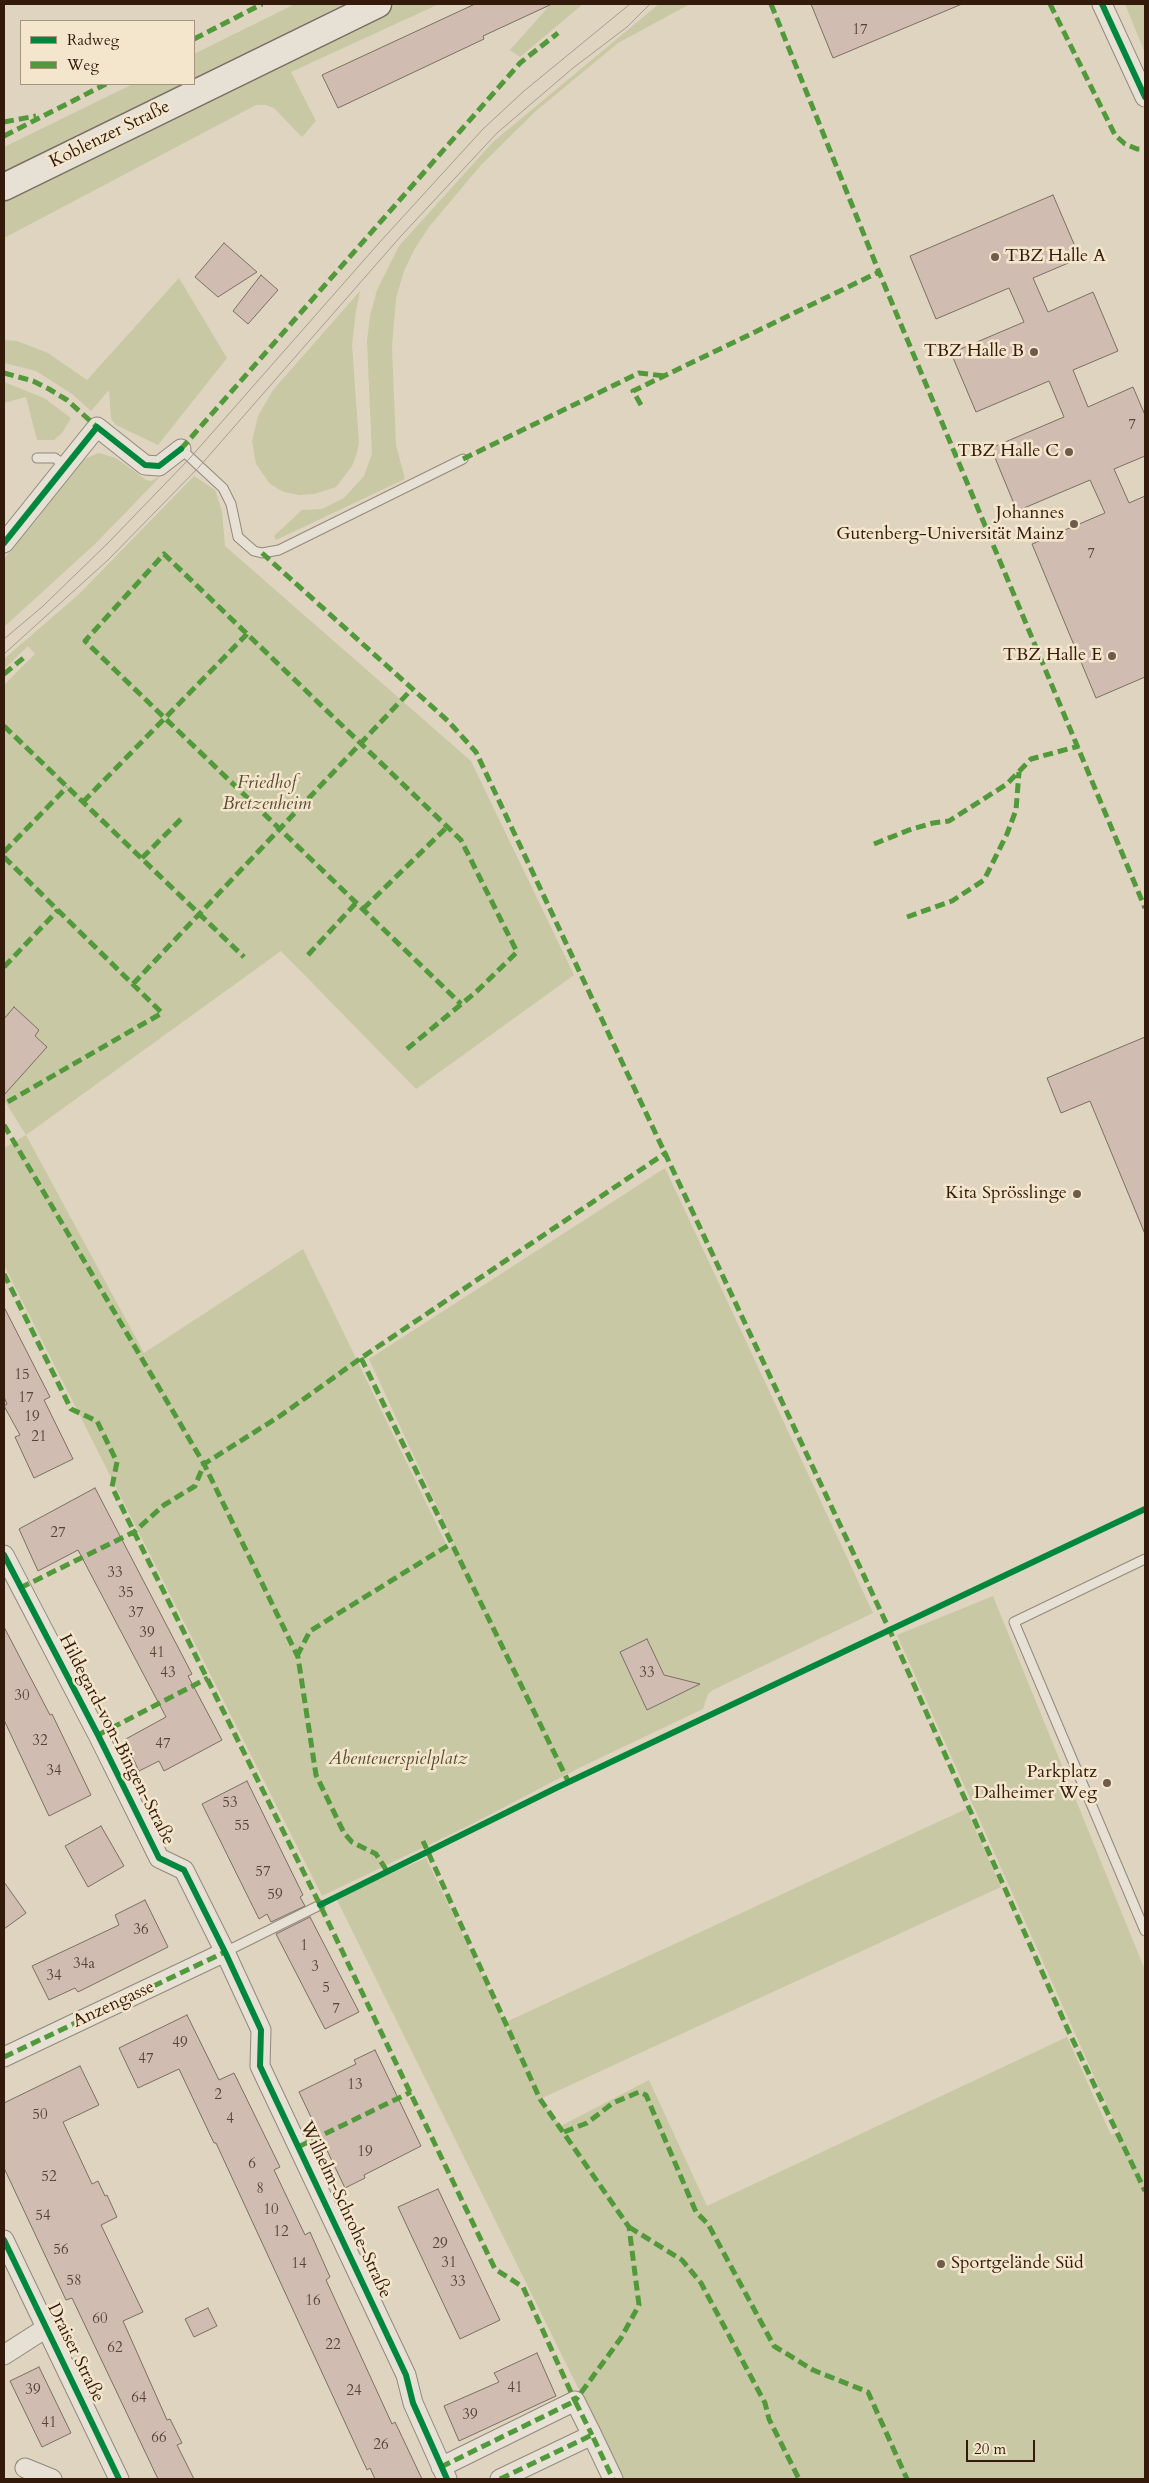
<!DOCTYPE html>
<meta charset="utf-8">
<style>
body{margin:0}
#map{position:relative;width:1149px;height:2483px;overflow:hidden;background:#dfd4bf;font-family:Cardo,serif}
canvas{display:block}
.frame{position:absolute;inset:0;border:5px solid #331a0b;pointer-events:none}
.legend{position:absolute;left:20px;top:20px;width:175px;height:65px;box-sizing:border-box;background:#f3e6cd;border:1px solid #a6947f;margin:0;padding:6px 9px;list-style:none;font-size:15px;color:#331a0b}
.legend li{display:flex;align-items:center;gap:10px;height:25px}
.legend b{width:25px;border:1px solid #a6947f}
.scale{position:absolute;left:966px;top:2440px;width:69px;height:22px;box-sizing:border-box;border:2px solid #331a0b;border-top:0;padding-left:6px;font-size:15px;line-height:18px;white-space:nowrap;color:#331a0b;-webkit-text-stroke:4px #f3e6cd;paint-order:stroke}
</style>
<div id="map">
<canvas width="1149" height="2483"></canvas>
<div class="frame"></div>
<ul class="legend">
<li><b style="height:6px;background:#00873e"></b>Radweg</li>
<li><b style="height:6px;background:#51993b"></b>Weg</li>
</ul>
<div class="scale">20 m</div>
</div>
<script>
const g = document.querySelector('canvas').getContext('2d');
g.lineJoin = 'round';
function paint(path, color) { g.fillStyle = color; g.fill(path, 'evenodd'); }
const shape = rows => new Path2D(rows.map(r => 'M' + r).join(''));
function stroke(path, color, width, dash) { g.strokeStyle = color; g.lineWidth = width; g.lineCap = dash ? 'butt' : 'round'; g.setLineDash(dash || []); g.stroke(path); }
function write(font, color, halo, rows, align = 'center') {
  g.font = font + ' Cardo,serif'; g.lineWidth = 5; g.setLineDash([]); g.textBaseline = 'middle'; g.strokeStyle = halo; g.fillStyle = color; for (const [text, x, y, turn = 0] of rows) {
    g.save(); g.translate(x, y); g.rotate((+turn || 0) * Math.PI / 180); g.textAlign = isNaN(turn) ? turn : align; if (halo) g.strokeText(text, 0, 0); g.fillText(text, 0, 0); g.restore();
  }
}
paint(shape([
 [295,4,344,4,194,78,194,54],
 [397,4,439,4,291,72,316,121,302,137,274,108,266,105,256,105,4,238,4,199,123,138],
 [551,4,583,4,520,57,510,50],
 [659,4,690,4,618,43,537,110,481,165,429,227,414,250,404,271,396,298,392,347,396,445,405,479,276,540,274,536,302,510,322,509,344,498,364,476,372,454,367,341,370,316,377,290,399,246,493,142],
 [1125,4,1145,4,1145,53],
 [133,84,182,84,4,172,4,147],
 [179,278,227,358,158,445,116,425,111,419,109,390,91,411,72,394,36,371,4,363,4,340,17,341,48,353,87,380],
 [360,291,356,311,352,345,359,443,356,456,352,466,336,487,314,494,299,495,284,492,270,484,256,464,252,441,258,416,273,390],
 [4,382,44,398,71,418,62,433,54,440,37,440,26,397,4,403],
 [99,453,116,458,146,480,151,481,161,476,95,544,4,627,4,559,82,460],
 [194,476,215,490,222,511,225,546,471,761,574,975,416,1089,281,951,26,1135,144,1353,303,1249,449,1550,454,1543,369,1359,665,1168,873,1613,713,1690,708,1694,703,1709,581,1767,470,1825,322,1896,4,1265,4,1148,26,1135,4,1100,4,685,35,654,28,646,4,669,4,659,79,594],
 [993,1596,1145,1970,1145,2479,623,2479,336,1898,426,1858,529,2074,506,2022,966,1809,1001,1887,540,2099,561,2126,649,2080,707,2206,1067,2037,1111,2135,1119,2132,897,1635]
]), '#c8c8a4');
const building = shape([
 [475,4,552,4,483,36,484,39,338,108,322,75,475,4],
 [811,4,962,4,833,58,811,4],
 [1053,195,1080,258,1033,278,1048,312,1093,292,1118,351,1073,370,1088,407,1133,387,1145,415,1145,456,1114,469,1129,503,1145,496,1145,677,1096,698,1032,544,1105,513,1090,480,1017,511,991,448,1064,417,1049,381,976,412,951,353,1024,322,1009,288,936,319,910,256,1053,195],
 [224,243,257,272,218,297,195,277,224,243],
 [261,275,278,290,248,324,233,311,261,275],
 [14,1007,39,1030,35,1036,47,1047,4,1095,4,1019,14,1007],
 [1145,1037,1145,1234,1090,1101,1061,1113,1047,1078,1145,1037],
 [4,1307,50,1397,44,1400,73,1459,34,1478,15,1437,20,1435,4,1406,7,1404,4,1397,4,1307],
 [95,1488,192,1674,188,1676,222,1740,164,1771,159,1761,139,1771,124,1740,166,1717,78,1550,38,1571,19,1529,95,1488],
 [4,1627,50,1715,52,1714,91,1795,49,1816,4,1720,4,1627],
 [647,1639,664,1675,700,1684,647,1710,620,1652,647,1639],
 [247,1781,303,1895,300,1897,305,1906,271,1922,267,1914,259,1919,202,1804,247,1781],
 [101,1826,124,1866,88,1887,65,1846,101,1826],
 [4,1882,26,1913,4,1929,4,1882],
 [145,1900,168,1947,78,1992,75,1988,49,2000,32,1966,119,1925,115,1915,145,1900],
 [310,1917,359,2012,325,2029,276,1934,310,1917],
 [187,2015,219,2080,234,2073,280,2167,274,2170,305,2235,310,2232,330,2277,326,2280,392,2424,395,2422,422,2479,375,2479,370,2468,367,2470,216,2143,214,2143,179,2069,138,2088,119,2048,187,2015],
 [375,2050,421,2146,364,2175,365,2178,345,2188,299,2092,356,2064,354,2060,375,2050],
 [80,2066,99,2105,63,2122,92,2184,98,2181,105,2196,107,2195,117,2217,101,2225,143,2312,123,2321,167,2420,170,2419,182,2443,177,2445,194,2479,158,2479,72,2298,66,2300,4,2168,4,2103,80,2066],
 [438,2189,500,2320,460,2339,398,2207,438,2189],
 [208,2308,217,2326,194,2337,185,2319,208,2308],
 [537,2353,556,2396,459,2441,444,2406,499,2382,494,2373,537,2353],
 [39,2367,71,2433,42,2447,10,2381,39,2367]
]);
paint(building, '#d1bcb2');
stroke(building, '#796f63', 1);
const lane = shape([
 [181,449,223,488,231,504,238,537,254,551,262,553,279,550,463,459],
 [37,458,55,458,64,465],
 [1145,1559,1014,1622,1145,1931],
 [225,1952,320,1905]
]);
const street = shape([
 [1102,4,1145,97],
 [4,543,97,427,145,465,159,466,181,449],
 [4,1555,98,1735,159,1858,184,1870,225,1952,261,2030,260,2066,406,2375,413,2403,447,2479],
 [4,2057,225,1952],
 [4,2240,119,2479],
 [4,2355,46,2328],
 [441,2467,575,2401,592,2435],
 [25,2468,52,2479],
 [500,2479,592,2435,613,2479]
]);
const secondary = shape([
 [4,187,378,4]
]);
stroke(lane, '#92897b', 11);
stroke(street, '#92897b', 21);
stroke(secondary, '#796f63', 29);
stroke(lane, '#e6e0d5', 9);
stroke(street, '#e6e0d5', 19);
stroke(secondary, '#e6e0d5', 26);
stroke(shape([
 [4,639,42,607,108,543,190,458,379,243,483,129,524,91,630,4],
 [4,654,108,560,199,467,401,236,497,133,573,68,627,27,650,4]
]), '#a49d94', 1);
stroke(shape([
 [771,4,879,272,1145,908],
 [1050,4,1115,135,1125,144,1137,149,1145,149],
 [194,39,262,4],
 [4,122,36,116],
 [4,136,106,84],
 [4,373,33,381,49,389,67,400,97,427],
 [641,405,633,391,879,272],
 [181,449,520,63,558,33],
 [463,459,639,373,665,376],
 [262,553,448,721,476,752,890,1631,1068,2030,1145,2191],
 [4,674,27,655],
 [4,726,244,957],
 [83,802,247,634],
 [874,844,909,830,933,823,949,821,1007,784,1031,759,1079,746],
 [4,852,67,787],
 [4,857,162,1013,4,1104],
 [142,858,181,819],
 [363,909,447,827],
 [907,917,952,901,984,880,1007,834,1016,810,1019,772],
 [308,955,356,903],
 [4,967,58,910],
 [133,984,412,689],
 [407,1049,476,992,517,952,461,840,164,554,85,641,461,1004],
 [4,1125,204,1464,298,1657,316,1775,344,1833,352,1842,376,1854,387,1871],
 [4,1274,71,1409,97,1421,117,1462,112,1487,134,1532,320,1905,495,2269,523,2287,575,2401,621,2338,639,2305,629,2227,540,2099,423,1841],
 [361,1358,569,1783],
 [20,1588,134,1532,164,1505,195,1486,204,1464,280,1416,361,1358,667,1152],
 [297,1656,310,1631,452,1543],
 [98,1735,208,1678],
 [4,2057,225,1952],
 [564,2132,587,2123,613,2103,639,2092,646,2095,696,2212,708,2224,774,2346,813,2370,868,2392,907,2479],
 [298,2147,411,2092],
 [629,2227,682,2260,701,2283,765,2403,769,2419,799,2479],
 [441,2467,575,2401,592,2435],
 [500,2479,592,2435,613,2479]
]), '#51993b', 5, [10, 5]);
stroke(shape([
 [1102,4,1145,97],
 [4,543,97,427,145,465,159,466,181,449],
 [4,1555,98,1735,159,1858,184,1870,225,1952,261,2030,260,2066,406,2375,413,2403,447,2479],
 [320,1905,556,1788,1145,1509],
 [4,2240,119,2479]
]), '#00873e', 6);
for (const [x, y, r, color] of [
 [995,257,5,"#6f5b4a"],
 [1034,352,5,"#6f5b4a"],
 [1069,452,5,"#6f5b4a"],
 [1074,524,5,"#6f5b4a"],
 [1112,656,5,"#6f5b4a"],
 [1077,1194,5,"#6f5b4a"],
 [1107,1783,5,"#6f5b4a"],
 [941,2264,5,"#6f5b4a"]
]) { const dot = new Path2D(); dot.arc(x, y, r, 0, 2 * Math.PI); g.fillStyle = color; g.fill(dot); stroke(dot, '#f3e6cd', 2); }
write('15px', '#5a4235', null, [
 ["17",860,31],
 ["7",1132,426],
 ["7",1091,555],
 ["15",22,1376],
 ["17",26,1399],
 ["19",32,1418],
 ["21",39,1438],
 ["27",58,1534],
 ["33",115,1574],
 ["35",126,1594],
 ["37",136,1614],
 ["39",147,1634],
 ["41",157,1654],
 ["43",168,1674],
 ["33",647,1674],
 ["30",22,1697],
 ["32",40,1742],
 ["47",163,1745],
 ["34",54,1772],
 ["53",230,1804],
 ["55",242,1827],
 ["57",263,1873],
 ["59",275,1896],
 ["36",141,1931],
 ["1",304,1947],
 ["34a",84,1965],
 ["3",315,1968],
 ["34",54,1977],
 ["5",326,1989],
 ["7",336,2010],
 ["49",180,2044],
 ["47",146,2060],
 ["13",355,2086],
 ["2",218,2096],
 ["50",40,2116],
 ["4",230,2120],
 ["19",365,2153],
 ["6",252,2165],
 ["52",49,2178],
 ["8",260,2190],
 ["10",271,2211],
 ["54",43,2217],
 ["12",281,2233],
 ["29",440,2245],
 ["56",61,2251],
 ["31",449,2264],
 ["14",299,2265],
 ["58",74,2282],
 ["33",458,2283],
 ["16",313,2302],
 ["60",100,2320],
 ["22",333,2346],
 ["62",115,2349],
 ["41",515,2389],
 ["39",33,2391],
 ["24",354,2392],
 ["64",139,2399],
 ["39",470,2416],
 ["41",49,2424],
 ["66",159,2439],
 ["26",381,2446]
]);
write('18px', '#331a0b', '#f3e6cd', [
 ["Koblenzer Straße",110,135,-26],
 ["Hildegard-von-Bingen-Straße",116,1740,63],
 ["Anzengasse",114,2005,-25],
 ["Wilhelm-Schrohe-Straße",345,2210,65],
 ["Draiser Straße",75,2353,64]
]);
write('18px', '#331a0b', '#f3e6cd', [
 ["TBZ Halle A",1005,257,"left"],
 ["TBZ Halle B",1024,352],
 ["TBZ Halle C",1059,452],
 ["Johannes",1064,514],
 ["Gutenberg-Universität Mainz",1064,535],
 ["TBZ Halle E",1102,656],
 ["Kita Sprösslinge",1067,1194],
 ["Parkplatz",1097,1773],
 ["Dalheimer Weg",1097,1794],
 ["Sportgelände Süd",951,2264,"left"]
], 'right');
write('italic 18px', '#5a4c32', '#f3e6cd', [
 ["Friedhof",267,784],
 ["Bretzenheim",267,805],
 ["Abenteuerspielplatz",398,1760]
]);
</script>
